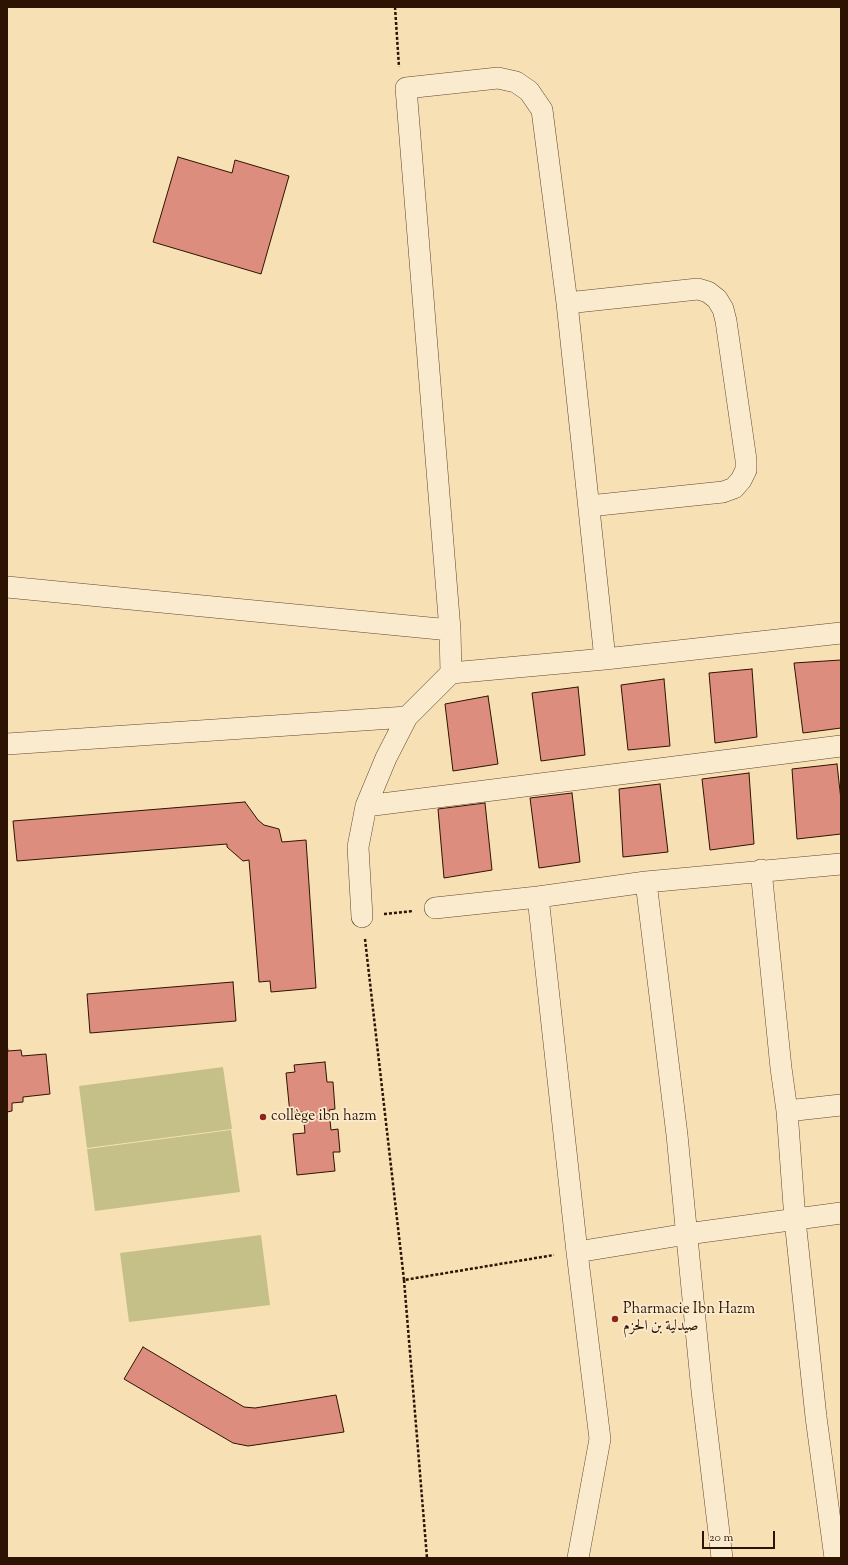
<!DOCTYPE html>
<meta charset="utf-8">
<style>
body{margin:0}
#map{position:relative;width:848px;height:1565px;overflow:hidden;background:#f8e0b5;font-family:"Sorts Mill Goudy",serif}
canvas{display:block}
.frame{position:absolute;inset:0;border:8px solid #2d1302;pointer-events:none}
.scale{position:absolute;left:702px;top:1531px;width:73px;height:18px;box-sizing:border-box;border:2px solid #2d1302;border-top:0;padding-left:5px;font-size:12px;line-height:14px;white-space:nowrap;color:#2d1302;-webkit-text-stroke:3px #faebcf;paint-order:stroke}
</style>
<div id="map">
<canvas width="848" height="1565"></canvas>
<div class="frame"></div>
<div class="scale">20 m</div>
</div>
<script>
const g = document.querySelector('canvas').getContext('2d');
g.lineJoin = 'round';
function paint(path, color) { g.fillStyle = color; g.fill(path, 'evenodd'); }
const shape = rows => new Path2D(rows.map(r => 'M' + r).join(''));
function stroke(path, color, width, dash) { g.strokeStyle = color; g.lineWidth = width; g.lineCap = dash ? 'butt' : 'round'; g.setLineDash(dash || []); g.stroke(path); }
function write(font, color, halo, rows, align = 'center') {
  g.font = font + ' "Sorts Mill Goudy",Amiri,serif'; g.lineWidth = 3.5; g.setLineDash([]); g.textBaseline = 'middle'; g.strokeStyle = halo; g.fillStyle = color; for (const [text, x, y, turn = 0] of rows) {
    g.save(); g.translate(x, y); g.rotate((+turn || 0) * Math.PI / 180); g.textAlign = isNaN(turn) ? turn : align; if (halo) g.strokeText(text, 0, 0); g.fillText(text, 0, 0); g.restore();
  }
}
paint(shape([
 [223,1067,232,1129,87,1148,79,1086],
 [231,1130,240,1192,95,1211,87,1149],
 [261,1235,270,1305,129,1322,120,1253]
]), '#c5c088');
const building = shape([
 [178,157,232,173,235,160,289,176,261,274,153,242,178,157],
 [841,660,841,728,803,733,794,663,841,660],
 [752,669,757,737,715,743,709,673,752,669],
 [664,679,670,746,628,750,621,685,664,679],
 [578,687,585,755,541,761,532,693,578,687],
 [488,696,498,764,453,771,445,704,488,696],
 [837,764,841,800,841,834,797,839,792,769,837,764],
 [749,773,754,844,710,850,702,779,749,773],
 [660,784,668,852,623,857,619,789,660,784],
 [572,793,580,862,539,868,530,798,572,793],
 [245,802,258,820,264,825,279,829,282,842,306,840,316,988,271,992,270,981,259,982,249,860,243,861,227,847,227,844,17,861,13,821,245,802],
 [485,803,492,870,444,878,438,809,485,803],
 [233,982,236,1021,90,1033,87,994,233,982],
 [7,1044,8,1051,21,1050,22,1056,46,1054,50,1094,23,1097,23,1102,12,1103,12,1111,7,1112,7,1044],
 [325,1062,327,1082,333,1082,335,1109,329,1110,331,1130,338,1129,340,1152,333,1152,335,1171,297,1175,293,1134,305,1133,303,1112,290,1114,286,1073,295,1072,294,1065,325,1062],
 [143,1347,244,1407,255,1408,336,1395,344,1432,248,1446,233,1443,124,1379,143,1347]
]);
paint(building, '#dd8d7d');
stroke(building, '#2d1302', 1);
const street = shape([
 [567,303,698,289,708,292,717,299,723,309,726,321,746,460,746,470,741,480,734,488,723,492,589,506],
 [7,587,450,630],
 [451,673,450,630,406,88,498,78,516,82,529,91,542,110,567,303,605,659],
 [7,744,407,717],
 [366,806,841,746],
 [761,870,781,1068,787,1111,795,1220,816,1417,835,1558],
 [646,882,677,1135,702,1391,722,1558],
 [538,897,577,1252,600,1439,578,1558],
 [435,908,538,897,646,882,841,864],
 [362,917,358,847,366,806,386,758,407,717,451,673,605,659,841,633],
 [787,1111,841,1105],
 [577,1252,687,1234,841,1213]
]);
stroke(street, '#60462f', 22);
stroke(shape([
 [395,7,399,67],
 [384,914,413,911],
 [365,939,404,1280,554,1255],
 [404,1280,427,1558]
]), '#2d1302', 2.5, [3, 2]);
stroke(street, '#faebcf', 21);
for (const [x, y, r, color] of [
 [263,1117,4,"#8f2418"],
 [615,1319,4,"#8f2418"]
]) { const dot = new Path2D(); dot.arc(x, y, r, 0, 2 * Math.PI); g.fillStyle = color; g.fill(dot); stroke(dot, '#faebcf', 1.5); }
write('15px', '#2d1302', '#faebcf', [
 ["collège ibn hazm",271,1117],
 ["Pharmacie Ibn Hazm",623,1310],
 ["صيدلية بن الحزم",623,1327]
], 'left');
</script>
